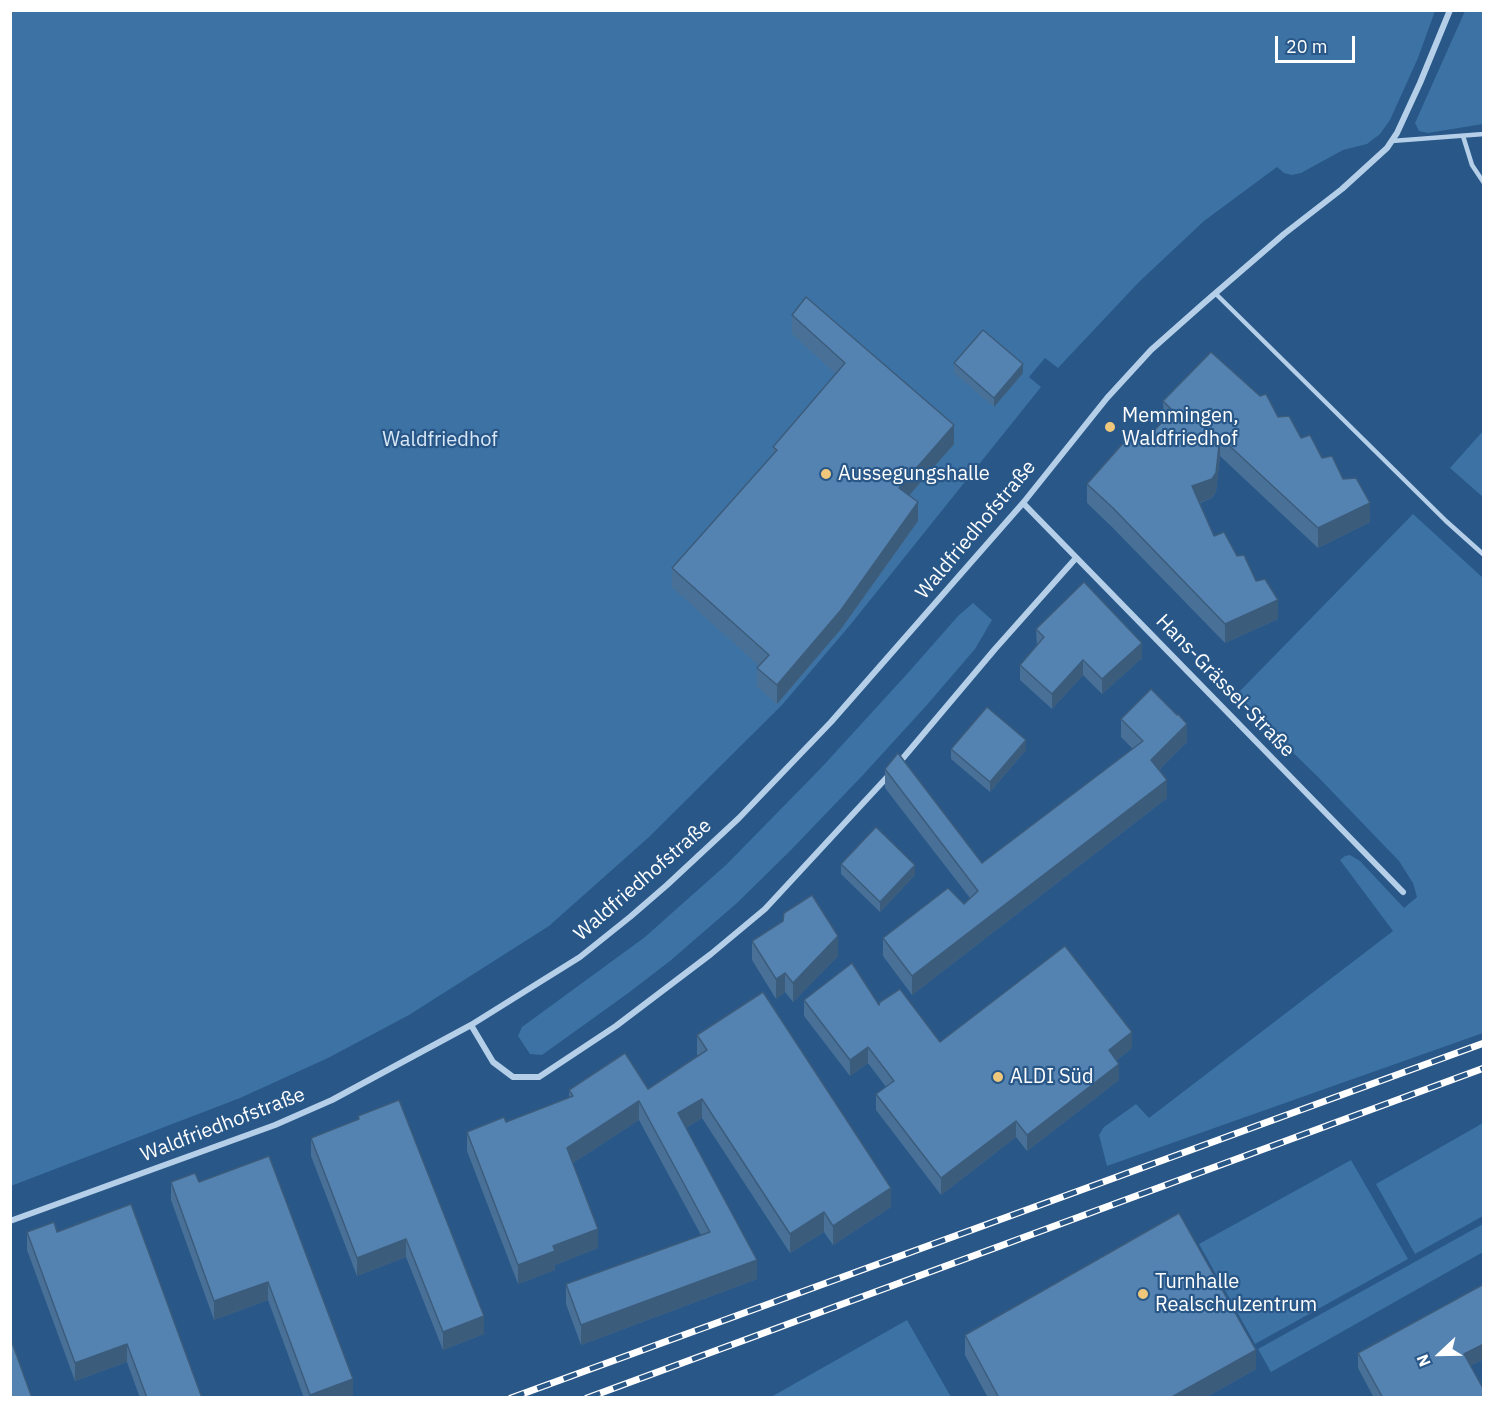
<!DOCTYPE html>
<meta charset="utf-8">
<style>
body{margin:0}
#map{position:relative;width:1494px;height:1408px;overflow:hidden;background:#285788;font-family:"IBM Plex Sans",sans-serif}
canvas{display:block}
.frame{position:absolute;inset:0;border:12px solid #fff;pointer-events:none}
.north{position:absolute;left:1410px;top:1324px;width:60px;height:60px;-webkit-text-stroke:4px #285788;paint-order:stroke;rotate:248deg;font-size:16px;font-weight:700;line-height:24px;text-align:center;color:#fff}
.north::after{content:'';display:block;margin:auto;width:21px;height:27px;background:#fff;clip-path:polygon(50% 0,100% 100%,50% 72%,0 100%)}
.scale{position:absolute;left:1275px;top:36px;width:80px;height:27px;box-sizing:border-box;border:3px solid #fff;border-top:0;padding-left:8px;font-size:18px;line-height:21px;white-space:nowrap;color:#fff;-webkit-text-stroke:4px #285788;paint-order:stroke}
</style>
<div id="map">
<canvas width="1494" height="1408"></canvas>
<div class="frame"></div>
<div class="north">N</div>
<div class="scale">20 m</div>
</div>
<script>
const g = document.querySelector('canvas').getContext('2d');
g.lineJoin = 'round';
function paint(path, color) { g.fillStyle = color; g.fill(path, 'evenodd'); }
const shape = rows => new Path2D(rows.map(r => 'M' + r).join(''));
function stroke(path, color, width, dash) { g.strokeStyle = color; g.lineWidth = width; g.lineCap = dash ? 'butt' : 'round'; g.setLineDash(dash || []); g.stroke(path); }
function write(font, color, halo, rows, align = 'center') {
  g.font = font + ' "IBM Plex Sans",sans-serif'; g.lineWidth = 4.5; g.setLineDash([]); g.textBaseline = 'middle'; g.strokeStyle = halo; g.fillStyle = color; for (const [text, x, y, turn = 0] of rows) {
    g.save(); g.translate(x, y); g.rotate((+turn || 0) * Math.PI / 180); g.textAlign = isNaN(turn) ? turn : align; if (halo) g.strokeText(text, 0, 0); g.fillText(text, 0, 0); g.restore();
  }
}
paint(shape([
 [11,11,1435,11,1418,58,1390,120,1380,134,1367,144,1343,150,1301,173,1292,175,1284,173,1277,167,1204,221,1139,282,1058,368,1045,358,1029,377,1041,387,851,624,782,705,648,838,549,926,409,1015,328,1058,240,1098,11,1186],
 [1465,11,1483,11,1483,124,1428,133,1419,131,1415,123],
 [1483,431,1483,497,1450,468],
 [1413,514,1483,578,1483,1033,1107,1166,1099,1135,1104,1127,1136,1104,1149,1118,1393,931,1340,860,1345,856,1350,855,1360,861,1404,908,1417,897,1413,883,1399,861,1319,778,1235,696],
 [973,603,992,620,975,649,926,706,863,775,790,851,737,903,670,961,627,994,542,1055,530,1054,518,1036,522,1027,645,937,727,864,821,768,907,674,959,615],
 [1483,1123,1483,1216,1415,1254,1376,1184],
 [1351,1160,1408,1259,1255,1344,1199,1244],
 [1483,1224,1483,1252,1271,1372,1258,1349],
 [907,1320,951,1397,771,1397]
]), '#3d72a4');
stroke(shape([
 [1463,136,1472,165,1484,183],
 [1392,141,1484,134],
 [1215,293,1446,521,1484,555]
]), '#b5cfe8', 4.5);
stroke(shape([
 [1023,503,1403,892],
 [898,764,995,649,1076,558],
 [471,1025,493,1062,513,1077,539,1077,616,1026,711,954,765,909,890,774],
 [10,1221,275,1125,332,1100,471,1025,511,1000,580,957,630,917,667,885,739,818,831,722,1023,503,1107,398,1151,350,1204,303,1284,234,1342,189,1387,148,1397,133,1420,83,1450,10]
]), '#b5cfe8', 6);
const rail = shape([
 [511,1398,1484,1043],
 [587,1398,1484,1068]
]);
stroke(rail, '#fff', 7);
stroke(rail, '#285788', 4.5, [14]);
paint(shape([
 [792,315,954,444,909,496,918,521,841,629,777,704,757,687,757,668,759,666,672,587,672,568,773,455,773,447,836,374,792,334],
 [954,363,1023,373,994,407,954,373],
 [1163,401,1278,417,1322,458,1343,479,1370,522,1318,548,1220,456,1216,492,1212,498,1200,503,1214,536,1237,556,1256,581,1278,619,1225,643,1113,528,1087,503,1087,484,1143,442,1164,421],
 [1036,629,1142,658,1102,694,1083,675,1052,709,1020,680,1020,665,1037,645],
 [1121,719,1187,742,1159,770,1167,798,912,995,883,956,883,938,964,904,970,898,885,788,885,769,982,863,1133,749,1121,737],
 [951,749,1026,750,990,792,951,759],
 [841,864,915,875,880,912,841,874],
 [783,921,838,956,793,1002,785,992,776,999,752,960,752,941],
 [804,1000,879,1005,940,1042,1132,1048,1117,1060,1119,1080,1027,1151,1016,1137,941,1195,876,1110,876,1094,886,1087,868,1063,850,1076,804,1016],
 [697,1035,891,1207,833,1245,824,1232,790,1253,702,1118,686,1128,757,1279,581,1345,566,1304,566,1284,701,1235,639,1120,573,1163,598,1248,555,1265,555,1270,518,1284,467,1151,467,1132,506,1122,569,1098,569,1090,648,1089,698,1056,697,1054],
 [358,1116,484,1334,443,1350,406,1257,357,1276,311,1156,311,1138,358,1119],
 [171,1182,199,1182,353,1397,304,1398,268,1300,214,1320,171,1200],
 [27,1232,57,1232,202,1398,140,1398,127,1362,75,1381,27,1250],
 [1484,1284,1484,1359,1470,1366,1484,1398,1374,1398,1358,1368,1358,1353],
 [965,1335,1256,1369,1205,1398,988,1398,965,1355]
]), '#497198');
paint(shape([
 [1023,364,1023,373,994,407,994,398],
 [954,425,954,444,899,507,899,488],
 [1220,437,1220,456,1216,492,1212,498,1192,505,1192,486],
 [918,502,918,521,841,629,777,704,777,685],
 [1370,503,1370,522,1318,548,1318,528],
 [1278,600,1278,619,1225,643,1225,624],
 [1142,643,1142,658,1102,694,1102,679],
 [1083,660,1083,675,1052,709,1052,694],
 [1187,724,1187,742,1151,778,1151,760],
 [1026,740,1026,750,990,792,990,782],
 [1167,780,1167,798,912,995,912,976],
 [915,865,915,875,880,912,880,902],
 [838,936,838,956,793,1002,793,983],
 [785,973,785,992,776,999,776,979],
 [1132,1032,1132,1048,1109,1066,1109,1050],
 [868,1047,868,1063,850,1076,850,1060],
 [1119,1064,1119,1080,1027,1151,1027,1135],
 [702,1099,702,1118,678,1133,678,1113],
 [639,1101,639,1120,567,1167,567,1148],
 [1016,1121,1016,1137,941,1195,941,1178],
 [891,1188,891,1207,833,1245,833,1226],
 [824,1212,824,1232,790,1253,790,1234],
 [598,1229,598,1248,555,1265,555,1270,518,1284,518,1265,553,1246],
 [406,1239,406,1257,357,1276,357,1258],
 [757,1260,757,1279,581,1345,581,1325],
 [268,1282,268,1300,214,1320,214,1301],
 [484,1316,484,1334,443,1350,443,1332],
 [127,1344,127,1362,75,1381,75,1363],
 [1484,1344,1484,1359,1464,1369,1464,1354],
 [1256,1350,1256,1369,1205,1398,1170,1398],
 [353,1379,353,1397,310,1398,310,1395]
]), '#3c5c7c');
const building = shape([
 [806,297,954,425,899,488,918,502,841,610,777,685,757,668,769,655,672,568,777,450,773,447,845,363,792,315,806,297],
 [983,330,1023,364,994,398,954,363,983,330],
 [1211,352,1260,396,1266,394,1278,417,1289,416,1301,438,1310,435,1322,458,1332,456,1343,479,1356,478,1370,503,1318,528,1220,437,1216,473,1212,479,1192,486,1214,536,1224,532,1237,556,1244,555,1256,581,1265,579,1278,600,1225,624,1113,508,1087,484,1133,432,1143,442,1173,411,1163,401,1211,352],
 [1084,582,1142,643,1102,679,1083,660,1052,694,1020,665,1044,637,1036,629,1084,582],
 [1151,689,1177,715,1178,714,1187,724,1151,760,1167,780,912,976,883,938,948,888,964,904,978,891,885,769,898,753,982,863,1143,741,1121,719,1151,689],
 [987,707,1026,740,990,782,951,749,987,707],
 [876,827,915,865,880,902,841,864,876,827],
 [812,895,838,936,793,983,785,973,776,979,752,941,783,921,784,913,812,895],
 [1065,946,1132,1032,1109,1050,1119,1064,1027,1135,1016,1121,941,1178,876,1094,894,1081,868,1047,850,1060,804,1000,852,963,879,1005,880,1002,900,989,940,1042,1065,946],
 [763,992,891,1188,833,1226,824,1212,790,1234,702,1099,678,1113,757,1260,581,1325,566,1284,710,1232,639,1101,567,1148,598,1229,553,1246,555,1251,518,1265,467,1132,504,1117,506,1122,573,1096,569,1090,625,1053,648,1089,707,1050,697,1035,763,992],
 [399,1100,484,1316,443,1332,406,1239,357,1258,311,1138,359,1119,358,1116,399,1100],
 [269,1156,353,1379,310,1395,268,1282,214,1301,171,1182,195,1173,199,1182,269,1156],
 [131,1204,202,1398,147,1398,127,1344,75,1363,27,1232,54,1222,57,1232,131,1204],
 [1179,1213,1256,1350,1170,1398,999,1398,965,1335,1179,1213],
 [1484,1284,1484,1344,1464,1354,1484,1390,1484,1398,1383,1398,1358,1353,1484,1284],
 [10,1337,32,1398,10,1398,10,1337]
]);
paint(building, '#5583b1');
stroke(building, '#3c5c7c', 1.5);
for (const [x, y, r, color] of [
 [1110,427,6,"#f0c87c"],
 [826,474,6,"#f0c87c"],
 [998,1077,6,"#f0c87c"],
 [1143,1294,6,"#f0c87c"]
]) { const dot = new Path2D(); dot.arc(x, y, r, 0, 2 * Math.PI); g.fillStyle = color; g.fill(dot); stroke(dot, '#285788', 2); }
write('20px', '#fff', '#285788', [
 ["Memmingen,",1122,416],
 ["Waldfriedhof",1122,439],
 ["Aussegungshalle",838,474],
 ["ALDI Süd",1010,1077],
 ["Turnhalle",1155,1282],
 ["Realschulzentrum",1155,1305]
], 'left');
write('20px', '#d9e8f7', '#285788', [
 ["Waldfriedhof",440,440]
]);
write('20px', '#fff', '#285788', [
 ["Waldfriedhofstraße",976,530,-50],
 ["Hans-Grässel-Straße",1225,686,46],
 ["Waldfriedhofstraße",643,880,-41],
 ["Waldfriedhofstraße",223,1125,-21]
]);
</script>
